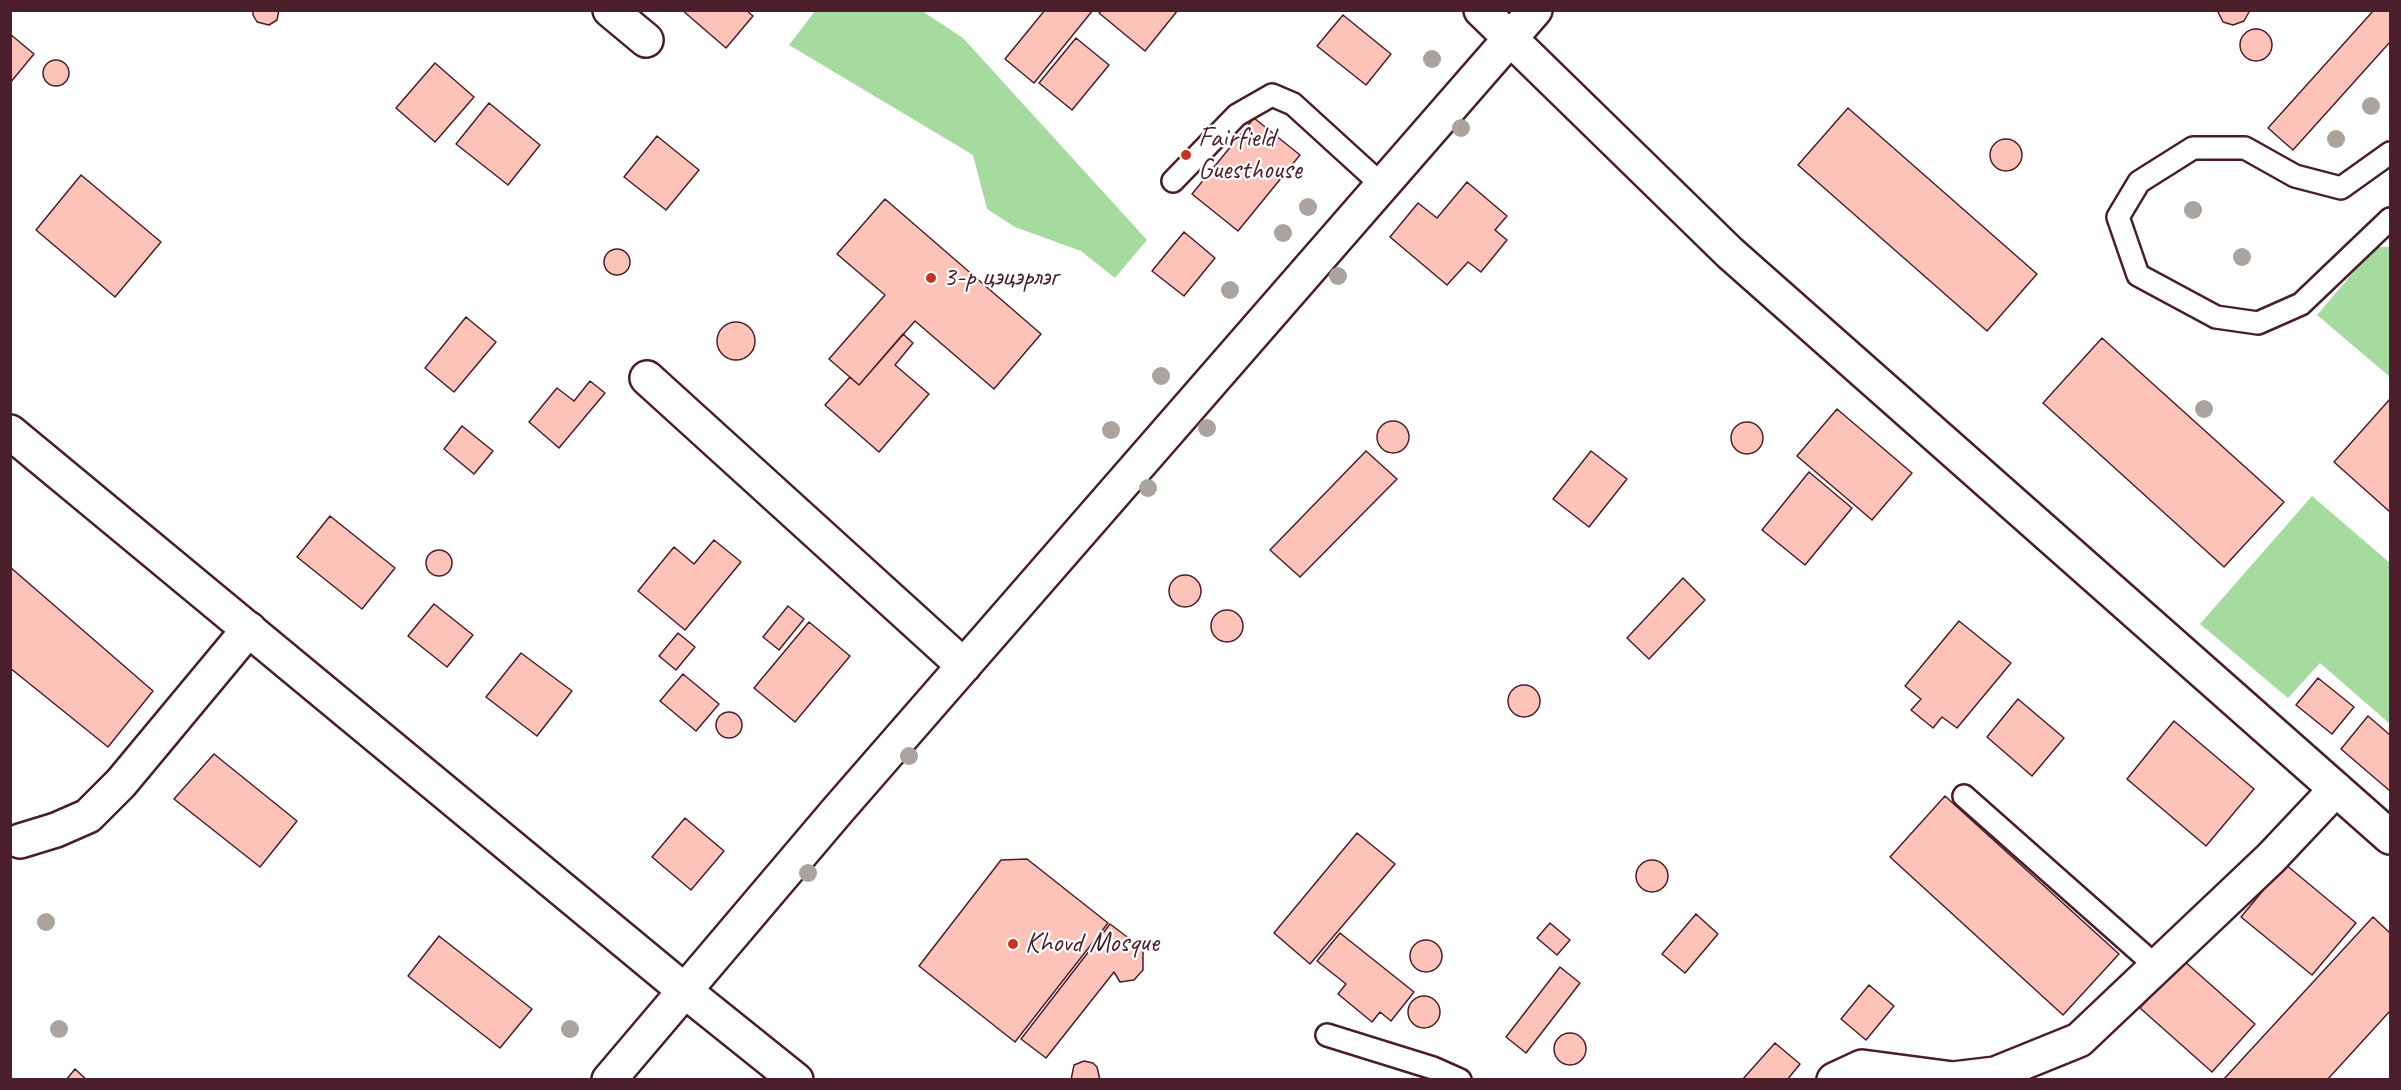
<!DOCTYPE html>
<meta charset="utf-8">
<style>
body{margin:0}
#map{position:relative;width:2401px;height:1090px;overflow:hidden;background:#fff;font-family:Caveat,sans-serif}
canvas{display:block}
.frame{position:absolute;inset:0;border:12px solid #4a1f2b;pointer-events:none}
</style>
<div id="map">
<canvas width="2401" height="1090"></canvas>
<div class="frame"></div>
</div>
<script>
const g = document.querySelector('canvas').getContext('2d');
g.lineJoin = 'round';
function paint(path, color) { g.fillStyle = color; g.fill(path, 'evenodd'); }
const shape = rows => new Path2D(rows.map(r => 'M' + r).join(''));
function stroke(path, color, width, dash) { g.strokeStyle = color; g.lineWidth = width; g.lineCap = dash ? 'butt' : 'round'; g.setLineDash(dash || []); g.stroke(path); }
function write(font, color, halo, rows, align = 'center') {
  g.font = font + ' Caveat,sans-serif'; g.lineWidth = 4.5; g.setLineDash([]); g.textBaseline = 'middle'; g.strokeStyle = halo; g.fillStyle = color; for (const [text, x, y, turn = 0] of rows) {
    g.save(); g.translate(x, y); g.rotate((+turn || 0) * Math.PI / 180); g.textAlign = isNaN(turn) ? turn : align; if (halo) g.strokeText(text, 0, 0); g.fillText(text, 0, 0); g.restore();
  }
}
paint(shape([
 [815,11,922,11,963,38,1147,240,1115,278,1081,251,1015,227,987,209,973,155,789,45],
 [2375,247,2390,247,2390,377,2317,315],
 [2312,496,2390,563,2390,724,2320,663,2288,698,2200,624]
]), '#a5db9e');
const building = shape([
 [279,10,277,20,269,25,257,22,253,15,253,10,279,10],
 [682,10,746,10,753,16,726,48,682,10],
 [1045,10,1093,10,1034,83,1005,59,1045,10],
 [1102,10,1178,10,1145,51,1099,13,1102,10],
 [2217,10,2249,10,2249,12,2244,21,2233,25,2223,22,2217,10],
 [2374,10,2390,10,2390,42,2293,150,2268,128,2374,10],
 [1343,15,1391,54,1366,85,1317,46,1343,15],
 '2240 45a16 16 0 1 1 32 0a16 16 0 1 1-32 0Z',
 [10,34,34,54,10,83,10,34],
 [1076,38,1109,65,1072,110,1039,83,1076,38],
 '43 73a13 13 0 1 1 26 0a13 13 0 1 1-26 0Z',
 [435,63,474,97,435,142,396,108,435,63],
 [489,103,540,145,508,185,456,144,489,103],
 [1848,108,2037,274,1987,331,1798,165,1848,108],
 [1254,118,1300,155,1238,231,1192,194,1254,118],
 [657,136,699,170,666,210,624,177,657,136],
 '1990 155a16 16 0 1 1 32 0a16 16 0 1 1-32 0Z',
 [81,175,161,242,115,297,36,230,81,175],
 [1467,182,1507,216,1495,230,1507,240,1481,272,1468,262,1447,285,1390,237,1418,203,1437,218,1467,182],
 [885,199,1041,334,994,389,915,321,859,385,829,359,885,295,837,254,885,199],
 [1184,232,1215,258,1184,296,1152,271,1184,232],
 '604 262a13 13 0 1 1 26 0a13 13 0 1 1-26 0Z',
 [466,317,496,342,454,392,425,368,466,317],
 '717 341a19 19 0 1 1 38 0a19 19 0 1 1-38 0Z',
 [903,334,913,343,895,365,929,394,879,452,825,405,850,377,859,385,903,334],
 [2102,338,2284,502,2224,567,2043,403,2102,338],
 [590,381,605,393,559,448,529,422,557,388,574,401,590,381],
 [2390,399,2390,512,2334,462,2390,399],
 [1837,409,1912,473,1872,520,1797,456,1837,409],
 '1377 437a16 16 0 1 1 32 0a16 16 0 1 1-32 0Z',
 '1731 438a16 16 0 1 1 32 0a16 16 0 1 1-32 0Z',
 [462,426,493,451,474,474,444,449,462,426],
 [1366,451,1397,479,1300,577,1270,550,1366,451],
 [1591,451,1627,479,1589,527,1553,499,1591,451],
 [1809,472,1852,508,1805,565,1762,530,1809,472],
 [330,516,395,568,362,609,297,557,330,516],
 [714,540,741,562,685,630,638,591,674,547,694,564,714,540],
 '426 563a13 13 0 1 1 26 0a13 13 0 1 1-26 0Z',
 [10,567,153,691,108,747,10,668,10,567],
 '1169 591a16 16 0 1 1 32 0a16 16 0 1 1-32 0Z',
 [1683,578,1705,600,1649,659,1627,638,1683,578],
 [434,604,473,635,447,667,408,636,434,604],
 [788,606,804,619,779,650,763,637,788,606],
 '1211 626a16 16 0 1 1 32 0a16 16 0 1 1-32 0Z',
 [1959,621,2011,663,1957,728,1942,717,1933,728,1911,710,1921,699,1905,686,1959,621],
 [809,622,850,656,795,722,754,688,809,622],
 [678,633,695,647,676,670,659,656,678,633],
 [521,653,572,691,537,736,486,697,521,653],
 [683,674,719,704,696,731,660,701,683,674],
 [2318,678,2354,707,2332,734,2296,705,2318,678],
 '1508 701a16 16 0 1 1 32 0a16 16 0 1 1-32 0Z',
 [2018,699,2064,738,2032,776,1987,737,2018,699],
 '716 725a13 13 0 1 1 26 0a13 13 0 1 1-26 0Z',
 [2368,716,2390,735,2390,791,2341,749,2368,716],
 [2174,721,2254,789,2206,846,2127,779,2174,721],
 [214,754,297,821,260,867,174,799,214,754],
 [1945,796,2119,954,2063,1015,1890,857,1945,796],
 [685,818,724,851,691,890,652,857,685,818],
 [1357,833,1395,864,1310,964,1274,933,1357,833],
 [1027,859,1108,923,1015,1042,919,966,1001,860,1027,859],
 '1636 876a16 16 0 1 1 32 0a16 16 0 1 1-32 0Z',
 [2285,864,2356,923,2312,975,2241,917,2285,864],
 [1696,914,1718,934,1685,973,1662,954,1696,914],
 [2373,917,2390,933,2390,1011,2327,1080,2223,1080,2373,917],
 [1550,923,1570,940,1557,955,1537,938,1550,923],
 [1110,924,1143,949,1143,970,1134,980,1120,982,1114,972,1046,1058,1021,1039,1110,924],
 [1340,933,1414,992,1391,1021,1380,1012,1372,1022,1338,994,1346,984,1317,961,1340,933],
 [439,936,532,1009,500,1048,408,976,439,936],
 '1410 956a16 16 0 1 1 32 0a16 16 0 1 1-32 0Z',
 [2183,960,2255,1024,2212,1072,2140,1008,2183,960],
 [1560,967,1580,983,1526,1053,1506,1037,1560,967],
 [1869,985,1894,1006,1866,1040,1841,1019,1869,985],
 '1408 1012a16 16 0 1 1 32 0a16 16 0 1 1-32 0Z',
 '1554 1049a16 16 0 1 1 32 0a16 16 0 1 1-32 0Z',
 [1775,1043,1800,1064,1787,1080,1742,1080,1775,1043],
 [1084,1061,1093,1063,1097,1067,1100,1080,1071,1080,1074,1065,1084,1061],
 [75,1069,87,1080,66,1080,75,1069]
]);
paint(building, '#fdc2b8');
stroke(building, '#4a1f2b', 1.5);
const lane = shape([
 [2390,153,2341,188,2295,176,2245,148,2193,148,2139,182,2118,217,2138,275,2216,317,2258,323,2301,304,2390,219],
 [1173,181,1237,115,1272,95,1293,104,1383,186],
 [1964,796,2157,967],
 [1327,1035,1433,1068,1460,1080]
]);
const street = shape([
 [610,10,646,40],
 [1481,10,1730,253,2390,837],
 [647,378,964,666],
 [20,841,56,830,88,816,121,783,249,629],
 [609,1080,838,810,1535,10],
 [1834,1080,1862,1067,1953,1079,1995,1074,2079,1040,2271,858,2336,789]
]);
const secondary = shape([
 [10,432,685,991,796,1080]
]);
stroke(lane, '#4a1f2b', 26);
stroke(street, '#4a1f2b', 38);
stroke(secondary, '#4a1f2b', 38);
stroke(lane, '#fff', 21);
stroke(street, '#fff', 33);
stroke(secondary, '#fff', 33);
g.fillStyle = '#aaa39e';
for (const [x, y] of [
 [1432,59],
 [2371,106],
 [1461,128],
 [2336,139],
 [1308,207],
 [2193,210],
 [1283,233],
 [2242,257],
 [1338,276],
 [1230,290],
 [1161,376],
 [2204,409],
 [1207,428],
 [1111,430],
 [1148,488],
 [909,756],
 [808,873],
 [46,922],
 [59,1029],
 [570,1029]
]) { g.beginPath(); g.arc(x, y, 9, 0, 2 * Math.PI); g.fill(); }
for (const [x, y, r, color] of [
 [1186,155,6,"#c8321e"],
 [931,278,6,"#c8321e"],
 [1013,944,6,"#c8321e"]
]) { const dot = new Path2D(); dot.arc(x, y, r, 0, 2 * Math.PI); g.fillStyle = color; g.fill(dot); stroke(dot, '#fff', 2); }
write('28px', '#4a1f2b', '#fff', [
 ["Fairfield",1198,139],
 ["Guesthouse",1198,171],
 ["3-р цэцэрлэг",943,278],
 ["Khovd Mosque",1025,944]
], 'left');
</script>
